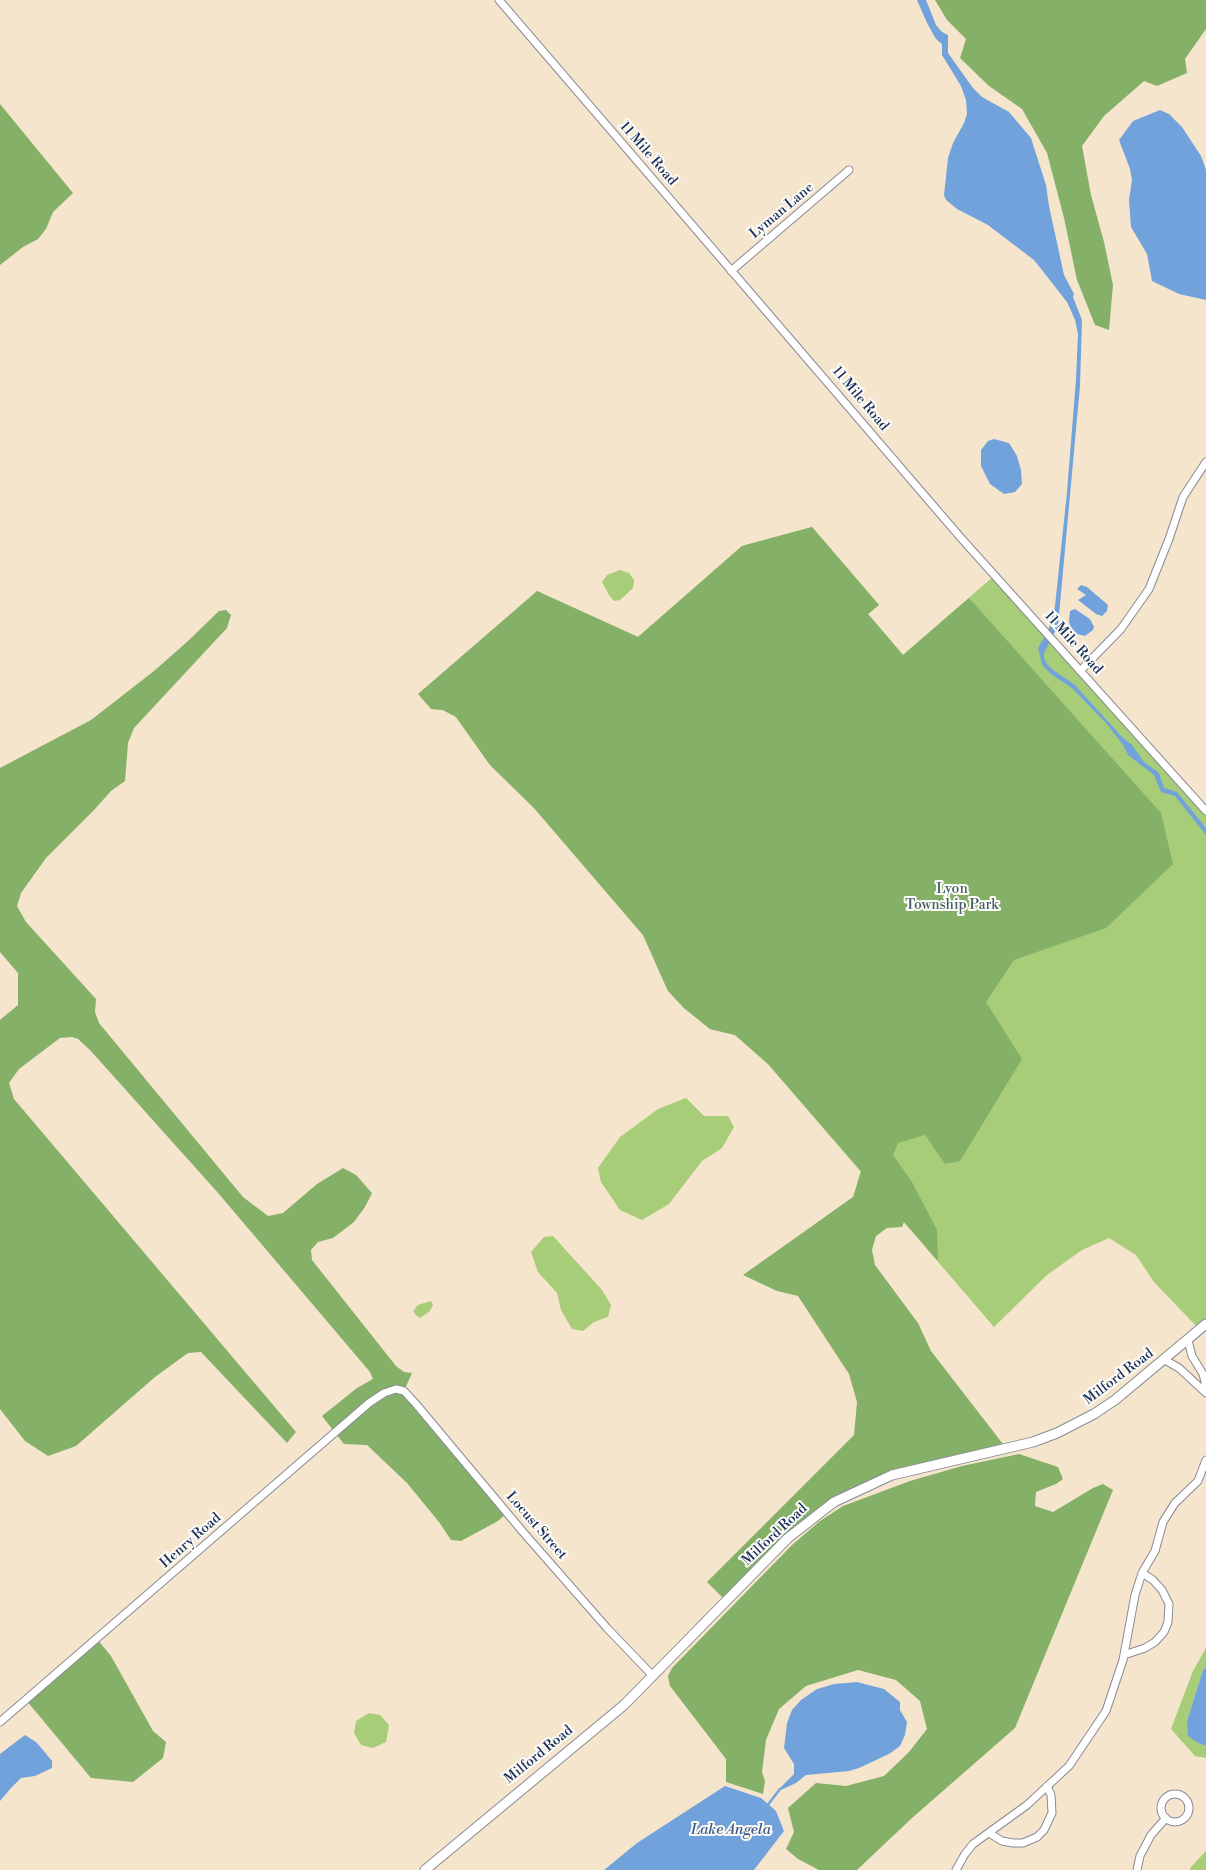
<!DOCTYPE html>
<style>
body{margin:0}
canvas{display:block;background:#f5e5cd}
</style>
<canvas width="1206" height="1870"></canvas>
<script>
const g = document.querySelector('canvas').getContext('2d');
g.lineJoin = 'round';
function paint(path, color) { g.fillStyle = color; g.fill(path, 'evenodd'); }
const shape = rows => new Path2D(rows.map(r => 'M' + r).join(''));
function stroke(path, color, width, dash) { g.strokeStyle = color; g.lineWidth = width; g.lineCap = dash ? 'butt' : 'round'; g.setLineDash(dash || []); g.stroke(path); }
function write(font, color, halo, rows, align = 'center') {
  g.font = font + ' "Libre Bodoni",serif'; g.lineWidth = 4; g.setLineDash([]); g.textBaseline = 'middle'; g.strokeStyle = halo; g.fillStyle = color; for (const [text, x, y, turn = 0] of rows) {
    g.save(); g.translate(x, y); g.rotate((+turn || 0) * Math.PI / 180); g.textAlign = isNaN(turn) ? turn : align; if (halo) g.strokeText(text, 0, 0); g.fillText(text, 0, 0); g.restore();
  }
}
paint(shape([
 [812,527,879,605,868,614,903,655,994,576,1206,812,1206,1324,1200,1330,1154,1282,1136,1255,1109,1238,1082,1250,1047,1275,994,1327,768,1064,735,1035,710,1029,684,1008,668,991,643,935,534,808,490,765,456,717,443,710,431,709,537,591,638,637,742,546],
 [620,570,629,573,634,580,633,588,620,600,614,601,609,595,602,582,607,575],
 [686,1098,704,1116,728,1116,734,1127,722,1148,702,1161,669,1204,642,1220,620,1210,601,1182,598,1168,620,1137,658,1109],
 [553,1236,602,1290,611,1305,608,1317,594,1322,583,1331,572,1329,561,1310,557,1293,538,1272,531,1252,544,1237],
 [431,1301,433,1305,430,1311,420,1318,416,1315,413,1311,418,1305],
 [1206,1648,1206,1667,1203,1670,1187,1721,1198,1743,1206,1746,1206,1758,1195,1756,1171,1729,1193,1671],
 [369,1713,380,1715,389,1725,386,1742,373,1748,361,1745,354,1733,356,1721],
 [1206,1851,1206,1870,1190,1870,1191,1867]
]), '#a7cd78');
paint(shape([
 [935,0,1206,0,1206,29,1185,59,1187,73,1157,86,1144,81,1104,116,1082,146,1091,195,1104,242,1113,285,1109,330,1095,325,1077,280,1064,218,1047,153,1022,109,989,86,960,58,966,39,947,20],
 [0,104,73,193,53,212,46,229,38,239,23,247,0,265],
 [812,527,879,605,868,614,903,655,969,598,1161,813,1173,864,1106,928,1014,960,986,1002,1022,1059,960,1161,945,1164,925,1135,898,1143,893,1155,912,1182,937,1230,938,1261,904,1222,902,1227,887,1228,876,1236,872,1250,875,1265,918,1323,931,1351,1006,1448,892,1475,834,1502,726,1601,707,1582,854,1435,857,1402,849,1374,798,1296,777,1291,743,1275,853,1197,861,1171,768,1064,735,1035,710,1029,684,1008,668,991,643,935,534,808,490,765,456,717,443,710,431,709,418,694,537,591,638,637,742,546],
 [226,610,231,615,227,628,134,728,128,743,125,781,111,791,95,809,46,858,21,893,17,906,26,922,96,999,95,1012,99,1023,243,1197,268,1216,283,1213,317,1184,343,1168,356,1175,372,1193,365,1207,354,1222,333,1238,318,1242,311,1250,312,1260,396,1366,404,1372,412,1373,404,1391,507,1513,498,1521,461,1541,451,1540,439,1522,407,1483,367,1445,344,1444,322,1416,357,1388,373,1379,370,1372,219,1194,90,1050,78,1039,72,1037,60,1038,19,1069,9,1083,14,1099,296,1432,287,1443,201,1352,188,1353,155,1377,76,1446,48,1456,25,1441,0,1409,0,1020,18,1005,18,973,0,952,0,768,91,720,154,671,188,641,219,611],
 [1019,1454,1058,1467,1063,1479,1056,1484,1036,1492,1035,1506,1053,1512,1093,1488,1103,1484,1113,1490,1015,1728,912,1818,857,1870,819,1870,798,1859,786,1849,794,1832,788,1808,816,1783,846,1786,884,1776,909,1752,927,1729,920,1701,896,1680,858,1670,806,1686,779,1709,766,1740,762,1772,765,1781,763,1794,726,1782,726,1759,670,1686,668,1676,672,1668,792,1545,820,1521,843,1506,910,1481,962,1466],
 [97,1639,111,1656,153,1731,166,1742,163,1758,133,1782,91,1778,26,1700]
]), '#85b068');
paint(shape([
 [917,0,926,0,936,25,942,32,948,35,948,53,973,88,982,97,1009,112,1031,138,1046,185,1049,206,1064,275,1074,294,1073,297,1082,320,1080,386,1058,626,1044,653,1044,658,1047,664,1053,670,1075,685,1122,737,1132,745,1144,762,1159,773,1164,788,1177,792,1206,828,1206,835,1175,796,1161,792,1154,775,1128,755,1123,745,1106,723,1072,688,1051,674,1043,666,1041,660,1038,648,1048,631,1055,606,1067,492,1076,379,1078,334,1075,320,1067,302,1034,260,988,225,957,209,946,200,944,195,948,158,953,143,964,123,967,114,966,100,961,86,942,55,942,44,936,39,927,23],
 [1160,110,1169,114,1182,127,1201,156,1206,170,1206,300,1179,294,1152,281,1147,254,1131,227,1129,200,1132,180,1130,169,1119,140,1133,121],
 [994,439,1009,443,1017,456,1021,470,1022,484,1015,492,1004,494,990,484,981,466,981,450,988,441],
 [1081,585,1087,587,1108,605,1107,611,1102,616,1096,614,1078,600,1086,595,1077,589],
 [1075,609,1090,619,1094,627,1093,630,1085,636,1077,634,1071,629,1069,621,1070,611],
 [1206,1667,1206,1746,1198,1743,1188,1736,1187,1721,1203,1670],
 [857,1682,884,1689,900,1702,900,1710,907,1722,905,1735,900,1746,889,1754,859,1768,849,1771,806,1775,796,1783,781,1790,780,1788,794,1774,794,1764,784,1748,787,1723,792,1710,801,1700,817,1689,834,1684],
 [25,1735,36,1742,43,1750,52,1761,52,1768,35,1776,21,1778,11,1788,0,1801,0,1754],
 [725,1786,761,1798,776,1811,784,1831,754,1870,604,1870,637,1843]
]), '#72a2dc');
stroke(shape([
 [767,1806,780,1789]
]), '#72a2dc', 2.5);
const street = shape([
 [499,0,961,538,1206,811],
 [731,271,849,170],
 [1080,671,1121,629,1149,589,1169,539,1183,497,1206,462],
 [1188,1340,1192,1356,1203,1374,1206,1386],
 [1165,1360,1179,1368,1206,1393],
 [1124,1655,1145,1648,1155,1642,1164,1632,1168,1622,1169,1604,1162,1590,1153,1580,1142,1573],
 [0,1722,369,1403,384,1393,396,1389,404,1391,416,1404,523,1532,607,1628,653,1676],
 '1161 1808a14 14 0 1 1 28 0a14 14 0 1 1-28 0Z',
 [989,1833,1002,1841,1013,1843,1023,1843,1037,1837,1044,1830,1052,1813,1051,1795,1047,1786],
 [956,1870,965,1854,973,1844,1027,1805,1069,1766,1106,1711,1123,1660,1135,1595,1142,1573,1155,1551,1163,1522,1175,1503,1198,1481,1206,1460],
 [1137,1870,1140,1856,1151,1835,1166,1818]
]);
const secondary = shape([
 [425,1870,624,1705,788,1538,834,1502,892,1475,1033,1442,1057,1433,1094,1414,1115,1400,1206,1324]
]);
stroke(street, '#888a96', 9);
stroke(secondary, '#888a96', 11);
stroke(street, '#fff', 7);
stroke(secondary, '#fff', 9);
write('14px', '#1b2f5e', '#fdfcf7', [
 ["11 Mile Road",648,154,49],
 ["Lyman Lane",782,211,-40],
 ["11 Mile Road",860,399,50],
 ["11 Mile Road",1073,643,48],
 ["Milford Road",1119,1377,-37],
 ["Locust Street",536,1526,49],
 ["Milford Road",775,1535,-43],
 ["Henry Road",191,1541,-41],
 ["Milford Road",539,1755,-39]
]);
write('14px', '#455e66', '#fdfcf7', [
 ["Lyon",952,890],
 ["Township Park",952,906]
]);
write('italic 15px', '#39578a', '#fdfcf7', [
 ["Lake Angela",731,1830]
]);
</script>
